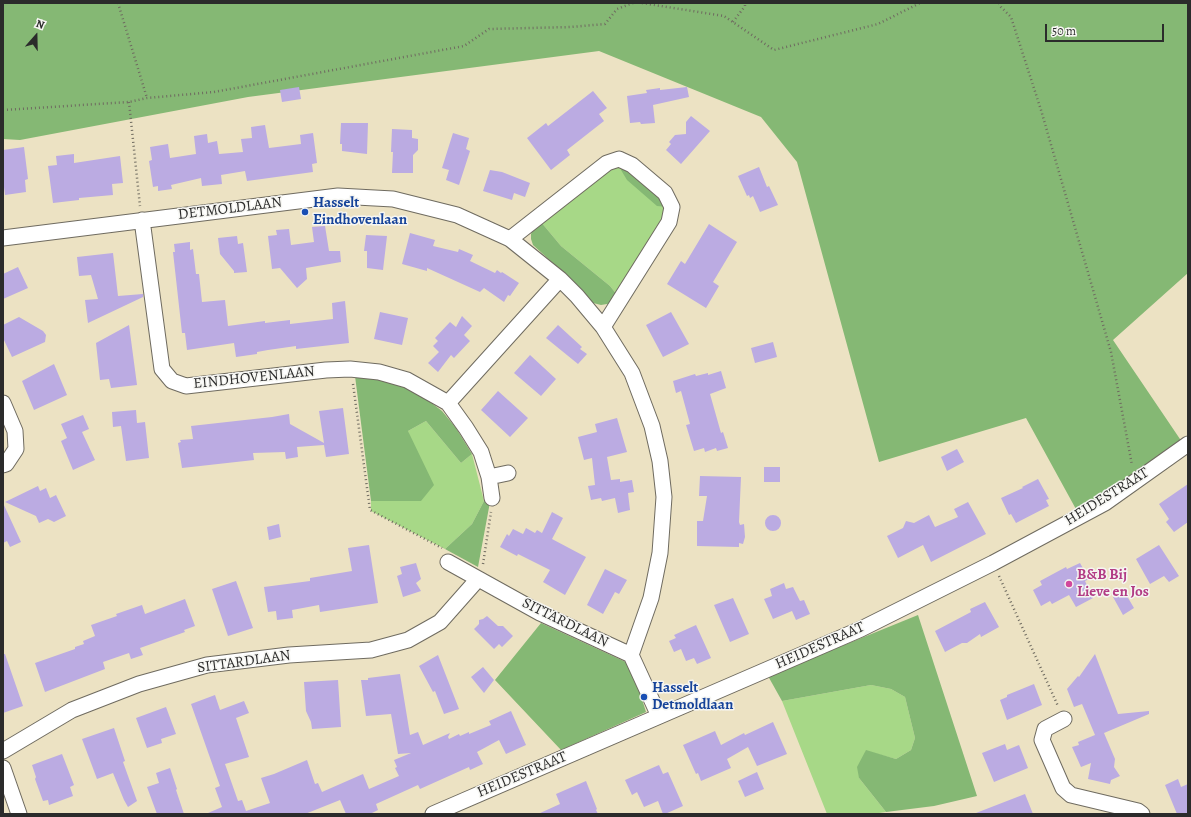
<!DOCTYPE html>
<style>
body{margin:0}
#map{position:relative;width:1191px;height:817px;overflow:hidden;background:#ece2c3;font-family:Alegreya,serif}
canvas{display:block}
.frame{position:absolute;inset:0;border:4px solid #2b2b2b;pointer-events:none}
.north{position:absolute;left:16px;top:16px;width:40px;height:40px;-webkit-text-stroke:3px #f6f6f2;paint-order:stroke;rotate:20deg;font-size:11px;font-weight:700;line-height:16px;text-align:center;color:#2b2b2b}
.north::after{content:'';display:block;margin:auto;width:14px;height:18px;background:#2b2b2b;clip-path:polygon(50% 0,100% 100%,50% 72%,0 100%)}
.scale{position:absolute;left:1045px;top:24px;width:119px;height:18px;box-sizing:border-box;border:2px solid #2b2b2b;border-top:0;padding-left:5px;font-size:12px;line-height:14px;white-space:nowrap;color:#2b2b2b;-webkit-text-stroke:3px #f6f6f2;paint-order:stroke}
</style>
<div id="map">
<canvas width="1191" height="817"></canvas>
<div class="frame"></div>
<div class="north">N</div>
<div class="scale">50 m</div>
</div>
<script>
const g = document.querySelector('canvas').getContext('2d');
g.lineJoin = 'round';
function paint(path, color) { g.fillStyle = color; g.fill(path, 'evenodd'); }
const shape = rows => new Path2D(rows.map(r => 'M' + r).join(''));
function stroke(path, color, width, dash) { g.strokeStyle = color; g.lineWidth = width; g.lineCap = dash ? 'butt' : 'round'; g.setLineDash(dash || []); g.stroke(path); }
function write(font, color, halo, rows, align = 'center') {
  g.font = font + ' Alegreya,serif'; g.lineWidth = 3; g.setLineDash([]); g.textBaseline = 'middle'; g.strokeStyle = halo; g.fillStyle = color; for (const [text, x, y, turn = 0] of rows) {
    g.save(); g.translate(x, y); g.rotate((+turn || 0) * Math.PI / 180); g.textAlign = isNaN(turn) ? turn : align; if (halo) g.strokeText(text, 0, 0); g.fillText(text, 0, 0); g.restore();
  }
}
paint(shape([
 [619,166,668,210,618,296,610,286,561,246,541,222,609,169],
 [426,421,461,463,472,454,484,501,472,524,445,549,371,511,371,501,421,501,408,431],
 [871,685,891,689,905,697,915,738,911,750,896,759,866,751,859,778,886,812,872,814,827,814,782,701]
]), '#a7d887');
paint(shape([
 [3,3,1188,3,1188,273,1113,340,1182,442,1077,511,1026,418,879,462,797,162,761,117,599,51,248,97,20,140,3,139],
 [624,166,662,198,667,207,657,206,627,180,621,170],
 [541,222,561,246,610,286,618,296,613,303,601,305,593,303,566,275,533,245,531,239,531,234,534,228],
 [355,376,377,379,393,383,412,390,425,398,442,411,456,428,472,454,461,463,426,421,408,431,434,485,421,501,371,501],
 [484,501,490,502,478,567,445,549,472,524],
 [918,615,977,796,934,806,886,812,859,778,857,767,866,750,896,759,911,750,915,738,905,697,891,689,871,685,782,701,768,676],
 [541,623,628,663,637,683,646,712,561,750,495,680]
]), '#85b874');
paint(shape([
 [299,87,301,99,282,102,280,90],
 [687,87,689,97,653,105,655,123,641,124,640,122,630,123,627,96,647,93,646,90,660,88,660,90],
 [593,91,607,108,599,114,604,121,567,150,570,155,551,170,527,138,546,123,548,126],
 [691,116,710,131,681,164,666,150,671,144,669,142,675,135,686,134,686,122],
 [341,123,368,123,367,154,342,151,342,144,340,144],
 [265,125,269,148,301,144,300,135,313,133,317,163,312,164,313,172,247,181,245,171,221,175,222,184,202,186,201,178,171,185,172,189,158,191,158,186,153,187,149,161,152,160,150,147,168,144,170,158,196,154,194,136,207,134,208,143,217,141,219,154,243,152,241,139,252,138,251,127],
 [392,129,412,130,412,138,418,139,418,150,413,155,413,173,392,173,393,152,391,152],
 [453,133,469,138,466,149,470,151,459,185,446,180,449,170,442,168],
 [24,147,28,179,25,180,26,192,5,195,3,179,3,150],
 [74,154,74,163,120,156,123,183,112,184,113,195,79,198,79,200,53,203,48,166,57,165,56,156],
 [759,167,767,187,769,186,778,205,760,212,753,196,750,198,749,195,747,196,738,176],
 [490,170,502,172,530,183,525,197,514,193,512,200,483,191],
 [709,224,737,242,713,282,719,286,706,308,667,284,681,261,685,264],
 [325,226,329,251,340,251,341,262,306,268,307,279,297,288,280,268,272,269,268,236,277,235,276,230,289,229,291,245,314,242,312,227],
 [410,233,435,240,433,246,458,252,459,249,473,255,470,261,495,273,497,270,501,273,502,272,519,283,510,296,508,295,504,302,484,288,480,292,427,268,427,271,402,264],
 [366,235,387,236,383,270,367,268,367,251,364,251],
 [237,236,238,244,243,243,247,272,234,273,234,271,220,254,218,238],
 [190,242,190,250,193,249,196,274,199,274,202,302,225,300,228,326,265,321,265,323,290,320,290,324,333,319,332,303,345,301,349,343,296,349,296,346,268,350,257,352,257,354,236,357,234,343,187,350,185,333,182,333,173,252,175,252,174,244],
 [113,253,118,296,143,294,143,297,88,323,85,300,98,299,91,275,79,276,77,257],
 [18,267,28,288,3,299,3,274],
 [380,312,408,318,402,345,374,339],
 [671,312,689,344,663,357,646,325],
 [462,316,472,326,464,335,470,341,454,358,451,355,438,372,428,363,439,352,433,346,438,341,435,338,450,322,456,327],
 [19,317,43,331,46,335,45,342,12,357,3,338,3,325],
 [129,325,137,385,111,388,109,379,100,380,96,343],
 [558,325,582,347,580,349,587,354,578,364,546,338],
 [773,342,777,357,755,363,751,348],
 [530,355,556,379,541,396,514,373],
 [54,364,67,395,34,410,22,381],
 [721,371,726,388,710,394,721,433,723,432,728,448,717,451,716,448,705,452,704,448,694,451,686,425,690,424,681,391,676,393,673,381,695,374,696,376,708,373,708,375],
 [498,391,528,418,510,437,481,410],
 [343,408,349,454,326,457,324,445,297,447,298,457,286,459,285,452,253,453,254,460,182,468,178,443,181,442,180,440,193,439,191,426,272,417,289,414,290,424,324,443,319,411],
 [136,410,137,423,145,422,149,458,126,461,121,426,113,427,112,412],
 [83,415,89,429,82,432,95,460,73,470,61,441,67,438,61,424],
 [617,418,627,452,607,457,611,480,620,479,620,482,632,480,634,492,628,493,630,510,618,513,615,498,602,501,601,498,591,500,588,486,595,485,592,458,584,460,578,437,597,432,595,424],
 [957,449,964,462,947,471,941,457],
 [764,467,780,467,780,482,764,482],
 [700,476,741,477,739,522,740,525,744,524,745,537,743,544,739,543,739,547,697,546,697,521,703,521,707,496,699,496],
 [1038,479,1049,499,1046,500,1049,506,1016,523,1011,514,1009,515,1001,498,1023,488,1022,487],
 [1188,484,1188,522,1174,532,1166,522,1169,519,1159,504],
 [38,486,40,491,46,488,50,498,56,495,66,516,54,522,48,519,39,523,36,516,5,502],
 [968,502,986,534,931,562,923,545,898,558,887,536,903,528,906,521,914,523,929,515,935,527,958,517,954,509],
 [3,503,21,542,10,547,7,541,3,543],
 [552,512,563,518,552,539,586,557,565,595,543,582,550,570,518,554,517,556,500,547,507,534,509,536,513,529,523,534,526,528,535,533,537,530,542,533],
 '765 523a8 8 0 1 1 16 0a8 8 0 1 1-16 0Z',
 [279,524,281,537,269,540,267,527],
 [369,545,378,603,320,612,319,605,292,610,293,618,277,620,276,611,268,612,264,587,310,581,310,578,352,571,348,548],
 [1159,545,1179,576,1169,582,1164,576,1150,584,1136,559],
 [416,563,421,579,416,583,421,591,403,597,397,576,402,574,400,567],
 [1080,563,1089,579,1085,581,1093,598,1076,607,1069,595,1052,604,1050,601,1041,606,1033,590,1042,585,1040,581,1066,567,1067,569],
 [605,569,627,580,619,594,615,592,603,614,587,605],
 [236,581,253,628,228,636,212,589],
 [784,583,786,589,793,587,800,601,804,600,810,614,796,620,792,611,773,619,764,599,772,596,770,589],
 [1124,591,1134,608,1123,615,1113,597],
 [733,598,749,634,730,642,714,605],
 [185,599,195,626,184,630,185,632,140,648,143,655,131,659,129,653,103,662,105,669,45,692,35,663,75,649,75,647,84,644,83,641,95,636,91,625,117,616,116,614,142,605,145,614],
 [985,602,999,627,981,637,980,634,967,643,962,643,945,652,935,631,971,612,970,609],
 [487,616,498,626,503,626,513,636,502,647,499,644,494,649,474,629,479,624,479,620,483,619],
 [696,625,711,658,697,664,694,658,686,661,681,649,674,652,669,641,676,638,674,635],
 [3,654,5,654,23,706,3,713],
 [1095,654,1118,714,1149,711,1149,714,1104,733,1115,759,1114,767,1120,776,1111,780,1110,784,1088,779,1091,763,1081,767,1072,747,1079,745,1078,742,1095,735,1082,704,1074,707,1067,689,1078,676,1079,677],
 [438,655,459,709,444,714,435,691,433,692,419,666],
 [483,667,494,680,484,693,471,677],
 [400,674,410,735,418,732,423,745,450,733,448,737,449,739,459,734,460,736,469,732,469,734,491,725,489,721,511,711,526,745,506,754,499,740,477,752,483,764,470,770,469,767,420,789,418,785,376,804,378,810,370,814,346,814,340,800,305,814,208,814,208,813,222,807,215,788,220,786,191,704,215,695,220,710,244,701,249,713,236,718,249,757,225,764,238,801,242,800,246,811,270,803,261,778,274,774,307,760,315,784,318,783,322,792,363,774,369,789,399,776,395,768,397,767,394,760,411,753,398,754,391,714,366,716,361,680,368,680,368,678],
 [338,680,341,727,312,729,311,722,306,711,304,682],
 [1034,684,1042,705,1007,720,1000,700,1007,697,1007,695],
 [166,707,176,734,161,739,162,743,147,748,136,718],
 [773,722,787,754,757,766,748,747,727,759,731,768,701,781,698,773,696,774,683,745,715,731,721,745,744,733,745,735],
 [114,728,125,761,123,762,137,801,128,807,124,800,113,773,97,779,82,739],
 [1005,744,1007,750,1019,745,1028,768,994,782,982,753],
 [62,754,74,785,70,787,73,796,49,805,48,800,43,801,35,779,36,777,32,765],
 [659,765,663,774,668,772,683,806,665,814,663,814,658,801,644,807,637,792,632,795,625,780],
 [170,768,177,789,176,790,184,814,157,814,147,787,159,783,156,773],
 [757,772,764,789,745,797,738,781],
 [1178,779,1181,787,1188,784,1188,814,1177,814,1165,785],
 [586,781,597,809,596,810,598,814,538,814,560,804,556,794],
 [1025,794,1033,814,977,814,976,813]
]), '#bbabe2');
const street = shape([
 [142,220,162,369,172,381,186,386,326,370,350,369,379,372,407,380,448,403,466,428,481,452,489,477,492,498],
 [3,238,338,196,393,199,457,215,510,239,560,279,577,296,603,327,632,373,652,426,660,461,664,497,660,553,651,598,631,655,659,716],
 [510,239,607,163,619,159,632,165,665,193,672,207,669,222,603,327],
 [3,403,15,431,16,449,6,464,3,465],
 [448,403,560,279],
 [489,477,508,473],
 [448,562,540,613,631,655],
 [1064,719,1045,729,1042,740,1063,788,1071,795,1138,811,1142,814],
 [3,751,72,710,139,684,207,665,289,655,371,650,408,640,440,622,478,579],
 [3,768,19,814],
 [433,814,861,629,993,563,1105,503,1188,444]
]);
stroke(street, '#6f6b60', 17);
stroke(shape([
 [118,3,147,98],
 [642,3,724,16,774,50,878,24,920,3],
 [999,3,1001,7,1011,17,1041,110,1111,352,1132,465],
 [733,22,745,6,745,3],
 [129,102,140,206],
 [3,110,129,102,147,98,214,92,464,46,489,29,571,27,605,24,617,9,633,3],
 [353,384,370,510,442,548],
 [483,564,491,512],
 [999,576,1058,706]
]), '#6f6b60', 2.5, [1, 3]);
stroke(street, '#fff', 15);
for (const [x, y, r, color] of [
 [305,212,4,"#1a4fb4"],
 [1069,584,4,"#d1479c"],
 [644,697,4,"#1a4fb4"]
]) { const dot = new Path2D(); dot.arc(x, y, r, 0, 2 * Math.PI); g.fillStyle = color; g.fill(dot); stroke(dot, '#f6f6f2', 1.5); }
write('bold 15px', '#164399', '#f6f6f2', [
 ["Hasselt",313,203],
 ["Eindhovenlaan",313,220],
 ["Hasselt",652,688],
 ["Detmoldlaan",652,705]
], 'left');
write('15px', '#2b2b2b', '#f6f6f2', [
 ["DETMOLDLAAN",230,209,-7],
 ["EINDHOVENLAAN",254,378,-6],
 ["HEIDESTRAAT",1107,497,-32],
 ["SITTARDLAAN",565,623,26],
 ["HEIDESTRAAT",820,646,-24],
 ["SITTARDLAAN",244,662,-8],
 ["HEIDESTRAAT",522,775,-23]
]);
write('bold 15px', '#b23c85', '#f6f6f2', [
 ["B&B Bij",1077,575],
 ["Lieve en Jos",1077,592]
], 'left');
</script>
